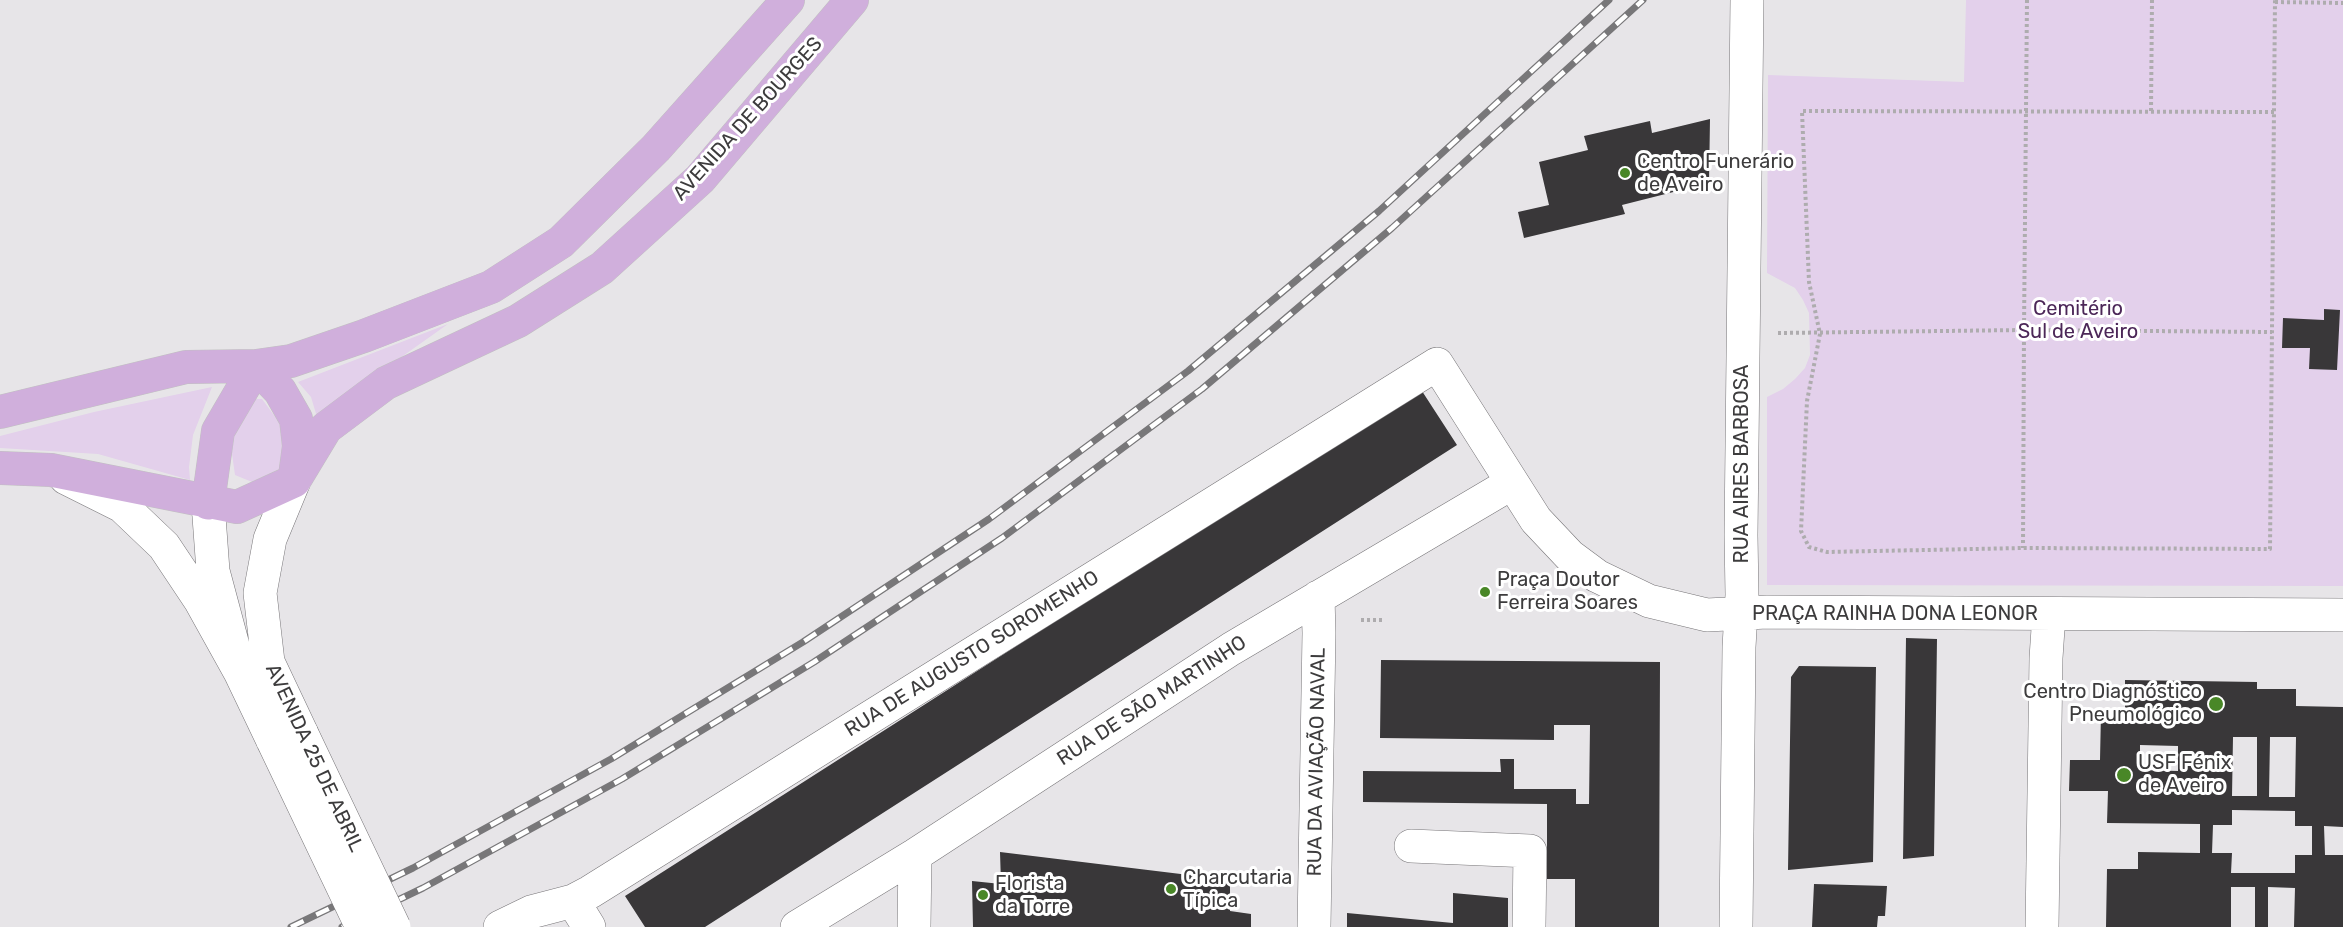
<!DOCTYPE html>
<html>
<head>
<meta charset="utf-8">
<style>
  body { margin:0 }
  canvas { display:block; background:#e7e5e8 }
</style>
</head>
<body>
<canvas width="2343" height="927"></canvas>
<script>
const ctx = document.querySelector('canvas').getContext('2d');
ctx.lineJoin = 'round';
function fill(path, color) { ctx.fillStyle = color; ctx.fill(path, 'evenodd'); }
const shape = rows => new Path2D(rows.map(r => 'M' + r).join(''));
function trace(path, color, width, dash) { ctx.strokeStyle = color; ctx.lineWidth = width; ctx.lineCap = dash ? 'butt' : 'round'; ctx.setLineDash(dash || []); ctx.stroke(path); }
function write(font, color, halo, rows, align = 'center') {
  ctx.font = font + ' Rubik,sans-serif'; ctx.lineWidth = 6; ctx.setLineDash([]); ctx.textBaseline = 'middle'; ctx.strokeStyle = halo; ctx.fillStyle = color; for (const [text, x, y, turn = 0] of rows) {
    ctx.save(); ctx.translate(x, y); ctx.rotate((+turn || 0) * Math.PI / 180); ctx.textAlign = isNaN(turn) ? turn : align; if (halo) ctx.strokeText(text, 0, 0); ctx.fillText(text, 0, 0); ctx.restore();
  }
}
const green = shape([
  [1966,0,2343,0,2343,586,1767,585,1767,397,1783,389,1795,379,1805,368,1810,355,1809,313,1803,300,1795,288,1767,273,1768,75,1964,82],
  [448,324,317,417,311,397,298,382],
  [212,387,193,435,189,467,190,480,98,454,0,448,0,436,94,412],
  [251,399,262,399,282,426,284,455,277,475,257,484,235,475,230,440]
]);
const building = shape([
  [1710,119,1709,183,1622,205,1625,214,1524,238,1518,212,1549,205,1539,162,1588,150,1584,136,1650,121,1652,133],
  [2324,309,2340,310,2337,370,2309,369,2310,348,2282,348,2283,318,2324,320],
  [1420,388,1457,445,705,927,645,927,625,896],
  [1906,638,1937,639,1934,856,1903,859],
  [1381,660,1660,662,1659,927,1575,927,1575,879,1547,879,1547,804,1363,802,1363,771,1501,772,1500,759,1514,759,1514,789,1576,789,1576,804,1589,804,1590,725,1554,725,1554,740,1380,738],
  [1799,666,1876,667,1873,862,1788,870,1791,677],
  [2125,680,2257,682,2257,689,2296,689,2296,706,2343,707,2343,827,2324,826,2325,855,2343,855,2343,927,2294,927,2295,888,2268,887,2268,927,2255,927,2255,887,2231,887,2231,927,2106,927,2107,869,2138,869,2138,852,2200,853,2200,824,2107,823,2108,791,2069,791,2070,760,2100,760,2101,712,2125,713],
  [2233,737,2257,737,2257,796,2232,796],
  [2270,737,2296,737,2295,797,2269,797],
  [2140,745,2178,746,2178,771,2140,770],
  [2232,810,2295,811,2295,826,2312,826,2312,855,2295,855,2295,873,2231,873,2232,853,2212,853,2213,825,2232,825],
  [1000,852,1230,880,1230,911,1251,914,1251,927,973,927,972,881,1001,884],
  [1814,884,1887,886,1885,916,1878,916,1877,927,1812,927],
  [1453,893,1508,898,1508,927,1347,927,1347,913,1453,923]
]);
const path = shape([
  [2027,0,2024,330,2272,332],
  [2275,2,2343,3],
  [2151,111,2152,0],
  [2274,112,1802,111,1809,282,1820,334,1807,401,1801,531,1809,547,1827,552,2023,548,2270,549,2275,0],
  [1778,333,2024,330,2023,548],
  [1361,620,1382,620]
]);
const minor = shape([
  [66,478,122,506,164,546,200,600,240,672],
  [294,481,270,539,260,593,268,662,302,734],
  [208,503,213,571,240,672,273,741],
  [1411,846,1530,851,1529,927],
  [573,901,589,927],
  [500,927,531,912,573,901,590,892,1437,364,1536,520,1570,556,1597,576,1649,601,1707,615,1767,612,2343,615],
  [797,927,915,855,1231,649,1512,483],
  [914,927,915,855],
  [1314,927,1319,633,1318,597],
  [1736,927,1739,647,1742,595,1741,535,1747,0],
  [2042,927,2046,658,2049,614]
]);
const major = shape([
  [256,366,280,391,296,419,299,446,295,476],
  [0,412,186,367,256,366,291,361,364,336,491,287,561,242,656,148,788,0],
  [0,468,51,470,237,507,294,481],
  [294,481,326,428,386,383,518,321,602,268,700,179,852,0],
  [208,503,218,431,256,366]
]);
const rail = shape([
  [291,927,413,868,611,759,803,642,989,519,1188,371,1379,211,1609,0],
  [342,927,423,888,622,779,814,662,1002,538,1202,389,1392,228,1643,0]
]);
const minorBridge = shape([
  [302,734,394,927],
  [273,741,362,927]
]);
const markers = [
  [1625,173,6,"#498727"],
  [1485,592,6,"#498727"],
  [2216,704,8,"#498727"],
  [2124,775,8,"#498727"],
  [1171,889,6,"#498727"],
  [983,895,6,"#498727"]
];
const streetNames = [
  ["AVENIDA DE BOURGES",748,119,-48],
  ["RUA AIRES BARBOSA",1742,464,-90],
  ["PRAÇA RAINHA DONA LEONOR",1895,614],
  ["RUA DE AUGUSTO SOROMENHO",972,654,-32],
  ["RUA DE SÃO MARTINHO",1152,701,-33],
  ["AVENIDA 25 DE ABRIL",314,758,65],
  ["RUA DA AVIAÇÃO NAVAL",1317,762,-89]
];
const poiNames = [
  ["Centro Funerário",1637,162],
  ["de Aveiro",1637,185],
  ["Praça Doutor",1497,580],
  ["Ferreira Soares",1497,603],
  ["Centro Diagnóstico",2202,692,"right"],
  ["Pneumológico",2202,715,"right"],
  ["USF Fénix",2138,763],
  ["de Aveiro",2138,786],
  ["Charcutaria",1183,878],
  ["Típica",1183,901],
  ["Florista",995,884],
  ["da Torre",995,907]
];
const parkNames = [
  ["Cemitério",2078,309],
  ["Sul de Aveiro",2078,332]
];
fill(green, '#e3d0eb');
fill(building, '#393739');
trace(minor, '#777578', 34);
trace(major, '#c1c1c1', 34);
trace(path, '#aeacae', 4, [3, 3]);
trace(minor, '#fff', 33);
trace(major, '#d0afdc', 33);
trace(rail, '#787779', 7);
trace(rail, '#fff', 4.5, [14]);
trace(minorBridge, '#777578', 34, []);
trace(minorBridge, '#fff', 33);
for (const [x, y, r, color] of markers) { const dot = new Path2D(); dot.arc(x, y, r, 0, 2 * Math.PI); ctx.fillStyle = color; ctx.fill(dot); trace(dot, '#fff', 2); }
write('20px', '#3d3c3d', '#fff', streetNames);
write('20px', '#3d3c3d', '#fff', poiNames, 'left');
write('20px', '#4c2758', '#fff', parkNames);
</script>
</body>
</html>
